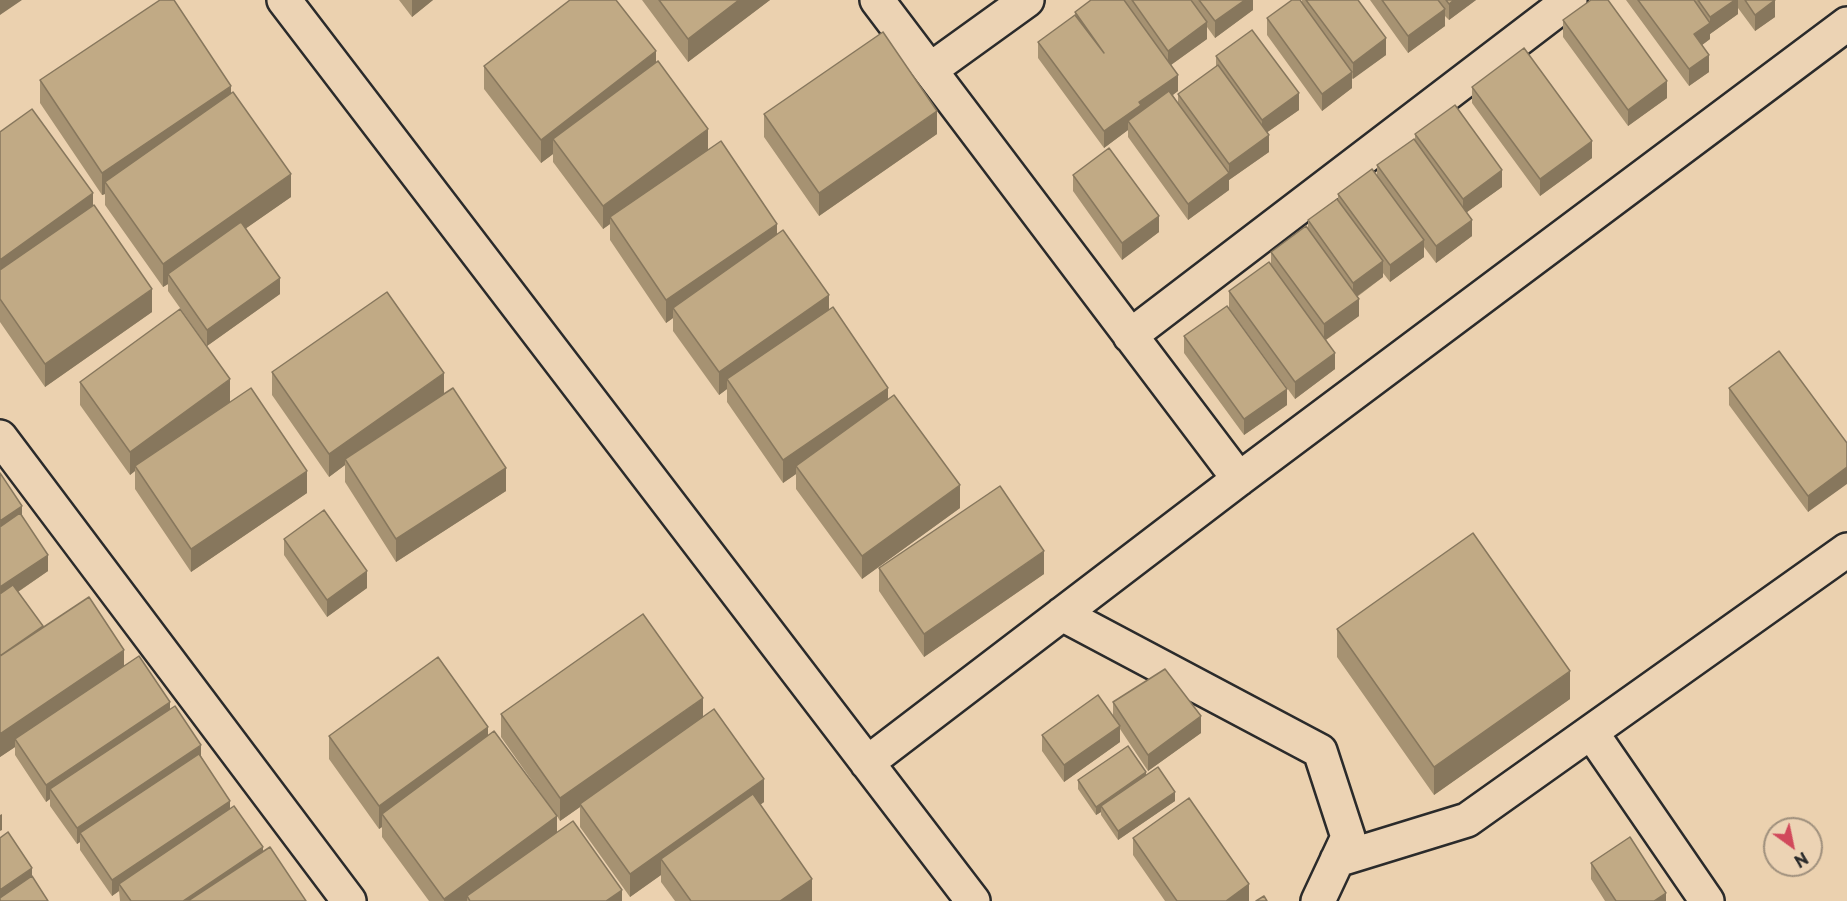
<!DOCTYPE html>
<html>
<head>
<meta charset="utf-8">
<style>
  body { margin:0 }
  #map { position:relative; width:1847px; height:901px; overflow:hidden; background:#ebd1af; font-family:"Playpen Sans",sans-serif }
  canvas { display:block }
  .north { position:absolute; left:1763px; top:817px; width:60px; height:60px; box-sizing:border-box; background:#ecd3b4; border:2px solid #9f907d; border-radius:50%; rotate:147deg; font-size:16px; font-weight:700; line-height:24px; text-align:center; color:#2b2b2b }
  .north::after { content:''; display:block; margin:auto; width:21px; height:27px; background:#d1495b; clip-path:polygon(50% 0,100% 100%,50% 72%,0 100%) }
</style>
</head>
<body>
<div id="map">
<canvas width="1847" height="901"></canvas>
<div class="north">N</div>
</div>
<script>
const ctx = document.querySelector('canvas').getContext('2d');
ctx.lineJoin = 'round';
const shape = rows => new Path2D(rows.map(r => 'M' + r).join(''));
function trace(path, color, width, dash) { ctx.strokeStyle = color; ctx.lineWidth = width; ctx.lineCap = dash ? 'butt' : 'round'; ctx.setLineDash(dash || []); ctx.stroke(path); }
function fill(path, color) { ctx.fillStyle = color; ctx.fill(path, 'evenodd'); }
const minor = shape([
  [284,0,973,901],
  [877,0,1239,479],
  [930,70,1027,0],
  [1130,336,1570,0],
  [0,437,349,901],
  [1062,614,1320,751,1348,837,1318,901],
  [1591,732,1707,901],
  [867,763,1239,479,1847,24],
  [1337,860,1467,820,1847,550]
]);
const wall = shape([
  [399,0,433,0,412,17],
  [642,0,770,0,688,62],
  [1091,0,1253,0,1253,10,1215,38,1207,27,1207,39,1171,65,1178,91,1173,95,1178,103,1178,94,1216,67,1216,56,1299,110,1267,132,1269,152,1229,180,1229,190,1188,220,1128,137,1128,130,1104,148,1038,58,1038,42,1075,15,1075,12],
  [1302,0,1358,0,1386,55,1352,79,1352,88,1322,111,1267,35,1267,18,1302,3],
  [1370,0,1476,0,1449,20,1445,16,1445,26,1408,53],
  [1626,0,1775,0,1775,17,1755,31,1738,8,1738,14,1710,34,1710,39,1702,45,1709,72,1689,86],
  [1563,20,1667,98,1628,126,1563,37],
  [656,63,708,151,777,234,888,399,960,508,862,579,796,489,796,474,783,483,727,402,727,389,719,395,673,331,673,318,666,323,610,240,610,224,603,229,553,162,553,154,541,163,484,89,484,66],
  [40,80,231,93,291,197,246,228,280,294,207,346,168,291,168,284,163,287,105,205,105,194,102,195,40,103],
  [1472,87,1592,158,1540,196,1472,103],
  [764,114,937,134,819,216,764,137],
  [0,132,93,205,152,312,45,387,0,322],
  [1415,134,1502,187,1467,212,1472,236,1436,263,1424,247,1424,257,1390,282,1383,273,1383,277,1357,297,1359,316,1326,340,1335,369,1295,399,1229,308,1229,291,1271,265,1271,252,1308,230,1308,220,1338,200,1338,194,1377,176,1377,165,1415,141],
  [1073,175,1159,232,1122,260,1073,191],
  [1184,336,1287,405,1244,435,1184,353],
  [272,372,444,394,506,491,396,562,345,482,345,465,329,477,272,395],
  [80,382,230,402,307,493,191,572,135,489,135,471,130,475,80,405],
  [1729,388,1847,443,1808,512,1729,405],
  [0,473,22,515,48,571,18,592,43,628,124,665,170,709,201,756,230,809,263,852,306,901,120,901,119,891,112,896,80,850,80,842,77,844,50,806,50,799,46,802,15,755,15,747,0,757],
  [284,539,367,588,327,617,284,555],
  [879,568,1044,574,924,657,879,591],
  [1337,629,1570,699,1434,795,1337,657],
  [1113,702,1201,733,1148,771,1120,729,1120,742,1064,782,1042,751,1042,735,1113,717],
  [501,714,703,717,764,802,760,805,812,901,675,901,661,882,661,875,630,897,580,827,580,807,560,821,557,816,557,833,622,901,429,901,382,837,382,827,379,829,329,759,329,736,488,735,549,805,501,737],
  [1146,775,1175,801,1118,840,1101,815,1101,812,1096,815,1078,789,1078,780],
  [1133,838,1249,901,1165,901,1133,855],
  [1591,863,1666,901,1605,901,1591,879]
]);
const shadedWall = shape([
  [0,0,22,0,0,15],
  [412,0,433,0,412,17],
  [739,0,770,0,688,62,688,39],
  [1245,0,1253,0,1253,10,1215,38,1215,21],
  [1454,0,1476,0,1449,20,1449,4],
  [1735,0,1738,0,1738,14,1710,34,1710,39,1694,51,1694,34,1710,23,1710,17],
  [1775,0,1775,17,1755,31,1755,15],
  [1445,9,1445,26,1408,53,1408,36],
  [1207,22,1207,39,1168,67,1168,51],
  [1386,38,1386,55,1353,79,1353,63],
  [656,51,656,74,553,139,553,154,541,163,541,140],
  [1709,55,1709,72,1689,86,1689,69],
  [1352,72,1352,88,1322,111,1322,94],
  [1178,75,1178,91,1141,118,1128,121,1128,130,1104,148,1104,131,1139,102],
  [1667,81,1667,98,1628,126,1628,110],
  [231,86,231,109,105,182,105,194,102,195,102,173],
  [1299,93,1299,110,1262,136,1262,120],
  [937,111,937,134,819,216,819,193],
  [708,129,708,152,610,217,610,224,603,229,603,206],
  [1269,135,1269,152,1229,180,1229,190,1188,220,1188,204,1229,173,1229,164],
  [1592,141,1592,158,1540,196,1540,179],
  [1502,170,1502,187,1463,215,1463,199],
  [291,174,291,197,172,280,168,274,168,284,163,287,163,264],
  [93,193,93,216,0,283,0,260],
  [1159,216,1159,232,1122,260,1122,243],
  [1472,220,1472,236,1436,263,1436,246],
  [777,224,777,247,673,308,673,318,666,323,666,300],
  [1424,240,1424,257,1390,282,1390,265],
  [1383,261,1383,277,1353,299,1353,283],
  [280,278,280,294,207,346,207,330],
  [152,289,152,312,45,387,45,364],
  [829,295,829,318,727,379,727,389,719,395,719,372],
  [1359,299,1359,316,1324,341,1324,324],
  [1335,353,1335,369,1295,399,1295,382],
  [444,373,444,396,345,459,345,465,329,477,329,454],
  [230,379,230,402,135,466,135,471,130,475,130,452],
  [888,388,888,411,796,466,796,474,783,483,783,460],
  [1287,389,1287,405,1244,435,1244,419],
  [1847,467,1847,484,1808,512,1808,496],
  [506,468,506,491,396,562,396,539],
  [307,471,307,493,191,572,191,549],
  [960,485,960,508,862,579,862,556],
  [22,506,22,522,0,537,0,521],
  [1044,551,1044,574,924,657,924,634],
  [48,555,48,571,0,604,0,587],
  [367,571,367,588,327,617,327,600],
  [124,650,124,673,15,739,15,747,0,757,0,734],
  [1570,671,1570,699,1434,795,1434,767],
  [703,698,703,721,580,804,580,807,560,821,560,798],
  [170,702,170,718,50,789,50,799,46,802,46,785],
  [1201,716,1201,733,1148,771,1148,755],
  [1120,726,1120,742,1064,782,1064,765],
  [488,727,488,750,382,814,382,827,379,829,379,806],
  [201,745,201,761,80,833,80,842,77,844,77,828],
  [1146,772,1146,781,1101,806,1101,812,1096,815,1096,807],
  [764,779,764,802,669,870,661,859,661,875,630,897,630,874],
  [1175,792,1175,801,1118,840,1118,831],
  [230,801,230,817,119,884,119,891,112,896,112,880],
  [2,814,2,830,0,831,0,815],
  [557,816,557,839,467,896,467,901,444,901,444,899],
  [263,847,263,864,207,901,183,901],
  [32,868,32,884,0,901,0,890],
  [812,879,812,901,780,901],
  [1249,884,1249,901,1226,901],
  [622,890,622,901,606,901],
  [1666,893,1666,901,1654,901]
]);
const building = shape([
  [160,0,174,0,231,86,102,173,40,80,160,0],
  [570,0,616,0,656,51,541,140,484,66,570,0],
  [659,0,739,0,688,39,659,0],
  [1091,0,1124,0,1178,75,1139,102,1141,105,1104,131,1038,42,1075,15,1104,53,1075,12,1091,0],
  [1132,0,1191,0,1207,22,1168,51,1132,0],
  [1199,0,1245,0,1215,21,1199,0],
  [1292,0,1300,0,1352,72,1322,94,1267,18,1292,0],
  [1306,0,1358,0,1386,38,1353,63,1306,0],
  [1382,0,1438,0,1445,9,1408,36,1382,0],
  [1446,0,1454,0,1449,4,1446,0],
  [1591,0,1608,0,1667,81,1628,110,1563,20,1591,0],
  [1638,0,1694,0,1710,23,1694,34,1709,55,1689,69,1638,0],
  [1698,0,1735,0,1710,17,1698,0],
  [1745,0,1775,0,1755,15,1745,0],
  [1252,30,1299,93,1262,120,1216,56,1252,30],
  [883,32,937,111,819,193,764,114,883,32],
  [1524,48,1592,141,1540,179,1472,87,1524,48],
  [658,61,708,129,603,206,553,139,658,61],
  [1218,65,1269,135,1229,164,1178,94,1218,65],
  [1169,91,1229,173,1188,204,1128,121,1169,91],
  [233,92,291,174,163,264,105,182,233,92],
  [1455,105,1502,170,1463,199,1415,134,1455,105],
  [32,109,93,193,0,260,0,132,32,109],
  [1414,139,1472,220,1436,246,1377,165,1414,139],
  [721,141,777,224,666,300,610,217,721,141],
  [1109,148,1159,216,1122,243,1073,175,1109,148],
  [1372,169,1424,240,1390,265,1338,194,1372,169],
  [1337,199,1383,261,1353,283,1308,220,1337,199],
  [94,205,152,289,45,364,0,299,0,270,94,205],
  [241,222,280,278,207,330,168,274,241,222],
  [1306,226,1359,299,1324,324,1271,252,1306,226],
  [783,230,829,295,719,372,673,308,783,230],
  [1269,262,1335,353,1295,382,1229,291,1269,262],
  [387,292,444,373,329,454,272,372,387,292],
  [1227,306,1287,389,1244,419,1184,336,1227,306],
  [833,307,888,388,783,460,727,379,833,307],
  [180,309,230,379,130,452,80,382,180,309],
  [1779,351,1847,443,1847,467,1808,496,1729,388,1779,351],
  [251,388,307,471,191,549,135,466,251,388],
  [453,388,506,468,396,539,345,459,453,388],
  [894,395,960,485,862,556,796,466,894,395],
  [0,473,22,506,0,521,0,473],
  [1000,486,1044,551,924,634,879,568,1000,486],
  [324,510,367,571,327,600,284,539,324,510],
  [20,513,48,555,0,587,0,527,20,513],
  [1473,533,1570,671,1434,767,1337,629,1473,533],
  [13,585,43,626,0,656,0,594,13,585],
  [89,597,124,650,0,734,0,656,89,597],
  [643,614,703,698,560,798,501,714,643,614],
  [139,656,170,702,46,785,15,739,139,656],
  [438,657,488,727,379,806,329,736,438,657],
  [1165,669,1201,716,1148,755,1113,702,1165,669],
  [1098,695,1120,726,1064,765,1042,735,1098,695],
  [175,706,201,745,77,828,50,789,175,706],
  [714,709,764,779,630,874,580,804,714,709],
  [494,731,557,816,444,899,382,814,494,731],
  [1128,746,1146,772,1096,807,1078,780,1128,746],
  [199,754,230,801,112,880,80,833,199,754],
  [1158,767,1175,792,1118,831,1101,806,1158,767],
  [753,794,812,879,780,901,691,901,661,859,753,794],
  [1189,798,1249,884,1226,901,1177,901,1133,838,1189,798],
  [234,806,263,847,183,901,131,901,119,884,234,806],
  [573,821,622,890,606,901,470,901,467,896,573,821],
  [8,832,32,868,0,890,0,838,8,832],
  [1630,837,1666,893,1654,901,1616,901,1591,863,1630,837],
  [270,847,306,901,188,901,270,847],
  [32,876,48,901,0,901,0,898,32,876],
  [1264,896,1267,901,1256,901,1264,896]
]);
trace(minor, '#2b2b2b', 38);
trace(minor, '#ecd3b4', 33);
fill(wall, '#a69272');
fill(shadedWall, '#87775d');
fill(building, '#c1aa85');
trace(building, '#87775d', 1.5);
</script>
</body>
</html>
